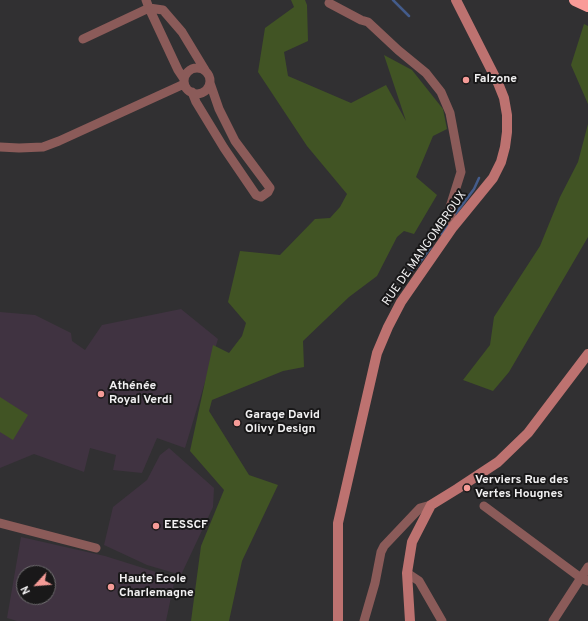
<!DOCTYPE html>
<html>
<head>
<meta charset="utf-8">
<style>
  body { margin:0 }
  #map { position:relative; width:588px; height:621px; overflow:hidden; background:#313032; font-family:Overpass,sans-serif }
  canvas { display:block }
  .north { position:absolute; left:16px; top:565px; width:40px; height:40px; box-sizing:border-box; background:#191819; border:1px solid #6f6e6f; border-radius:50%; rotate:244deg; font-size:11px; font-weight:700; line-height:16px; text-align:center; color:#f1f0f1 }
  .north::after { content:''; display:block; margin:auto; width:14px; height:18px; background:#f59b97; clip-path:polygon(50% 0,100% 100%,50% 72%,0 100%) }
</style>
</head>
<body>
<div id="map">
<canvas width="588" height="621"></canvas>
<div class="north">N</div>
</div>
<script>
const ctx = document.querySelector('canvas').getContext('2d');
ctx.lineJoin = 'round';
function fill(path, color) { ctx.fillStyle = color; ctx.fill(path, 'evenodd'); }
const shape = rows => new Path2D(rows.map(r => 'M' + r).join(''));
function trace(path, color, width, dash) { ctx.strokeStyle = color; ctx.lineWidth = width; ctx.lineCap = dash ? 'butt' : 'round'; ctx.setLineDash(dash || []); ctx.stroke(path); }
function write(font, color, halo, rows, align = 'center') {
  ctx.font = font + ' Overpass,sans-serif'; ctx.lineWidth = 4; ctx.setLineDash([]); ctx.textBaseline = 'middle'; ctx.strokeStyle = halo; ctx.fillStyle = color; for (const [text, x, y, turn = 0] of rows) {
    ctx.save(); ctx.translate(x, y); ctx.rotate((+turn || 0) * Math.PI / 180); ctx.textAlign = isNaN(turn) ? turn : align; if (halo) ctx.strokeText(text, 0, 0); ctx.fillText(text, 0, 0); ctx.restore();
  }
}
const education = shape([
  [181,309,218,339,185,448,157,438,142,473,113,470,116,455,90,448,84,472,34,454,0,468,0,312,35,315,71,333,72,341,85,350,102,325],
  [169,448,214,488,213,507,181,575,147,565,104,545,113,507,147,480,160,455],
  [21,537,105,556,175,578,166,621,17,621,7,618],
  [24,573,48,573,48,597,24,597]
]);
const green = shape([
  [291,0,305,0,307,5,308,41,284,52,288,76,351,103,386,85,406,121,384,55,412,70,443,109,447,129,433,136,416,177,437,195,414,234,404,231,397,237,377,276,349,297,303,341,304,367,283,371,212,400,209,411,249,475,278,485,242,561,229,621,191,621,201,546,224,490,190,451,213,345,229,353,242,336,246,323,228,302,240,251,280,255,315,219,330,218,340,207,347,194,307,146,258,72,265,28,294,7],
  [584,24,588,26,588,104,571,65],
  [588,124,588,237,509,372,493,391,463,380,490,345,494,317,540,246,560,197,578,162],
  [0,397,28,415,13,440,0,432]
]);
const stream = shape([
  [393,0,409,16],
  [454,216,474,189,479,178],
  [441,234,447,226],
  [410,272,417,266,431,247]
]);
const street = shape([
  [329,3,361,20,368,22,398,50,426,73,441,92,450,113,461,172,450,207,453,227],
  [83,39,149,8,146,0],
  '184 81a13 13 0 1 1 26 0a13 13 0 1 1-26 0Z',
  [184,79,178,70,149,8,163,10,182,32,205,70],
  [192,92,196,102,224,148,256,195,261,197,268,192,270,188,235,141,219,109,210,83],
  [0,147,19,148,43,147,59,141,184,84],
  [484,506,581,578,588,581],
  [0,523,96,548],
  [407,573,419,581,442,621],
  [364,621,375,583,381,552,384,546,420,508,431,505],
  [553,621,588,567]
]);
const secondary = shape([
  [338,621,338,523,377,353,388,327,401,302,453,227,493,178,501,162,505,147,507,132,507,115,504,98,498,83,456,0],
  [410,621,407,573,412,542,431,505,457,489,498,462,528,433,588,354]
]);
const highway = shape([
  [575,0,588,6]
]);
const markers = [
  [466,80,4,"#f59b97"],
  [101,394,4,"#f59b97"],
  [237,423,4,"#f59b97"],
  [467,488,4,"#f59b97"],
  [156,526,4,"#f59b97"],
  [111,587,4,"#f59b97"]
];
const poiNames = [
  ["Falzone",474,80],
  ["Athénée",109,387],
  ["Royal Verdi",109,401],
  ["Garage David",245,416],
  ["Olivy Design",245,430],
  ["Verviers Rue des",475,481],
  ["Vertes Hougnes",475,495],
  ["EESSCF",164,526],
  ["Haute Ecole",119,580],
  ["Charlemagne",119,594]
];
const streetNames = [
  ["RUE DE MANGOMBROUX",425,249,-55]
];
fill(education, '#403341');
fill(green, '#415424');
trace(stream, '#445c8b', 2.5);
trace(street, '#8b5b59', 9);
trace(secondary, '#bd7270', 10);
trace(highway, '#f99b98', 12);
for (const [x, y, r, color] of markers) { const dot = new Path2D(); dot.arc(x, y, r, 0, 2 * Math.PI); ctx.fillStyle = color; ctx.fill(dot); trace(dot, '#191819', 1.5); }
write('bold 12px', '#f1f0f1', '#191819', poiNames, 'left');
write('12px', '#f1f0f1', '#191819', streetNames);
</script>
</body>
</html>
